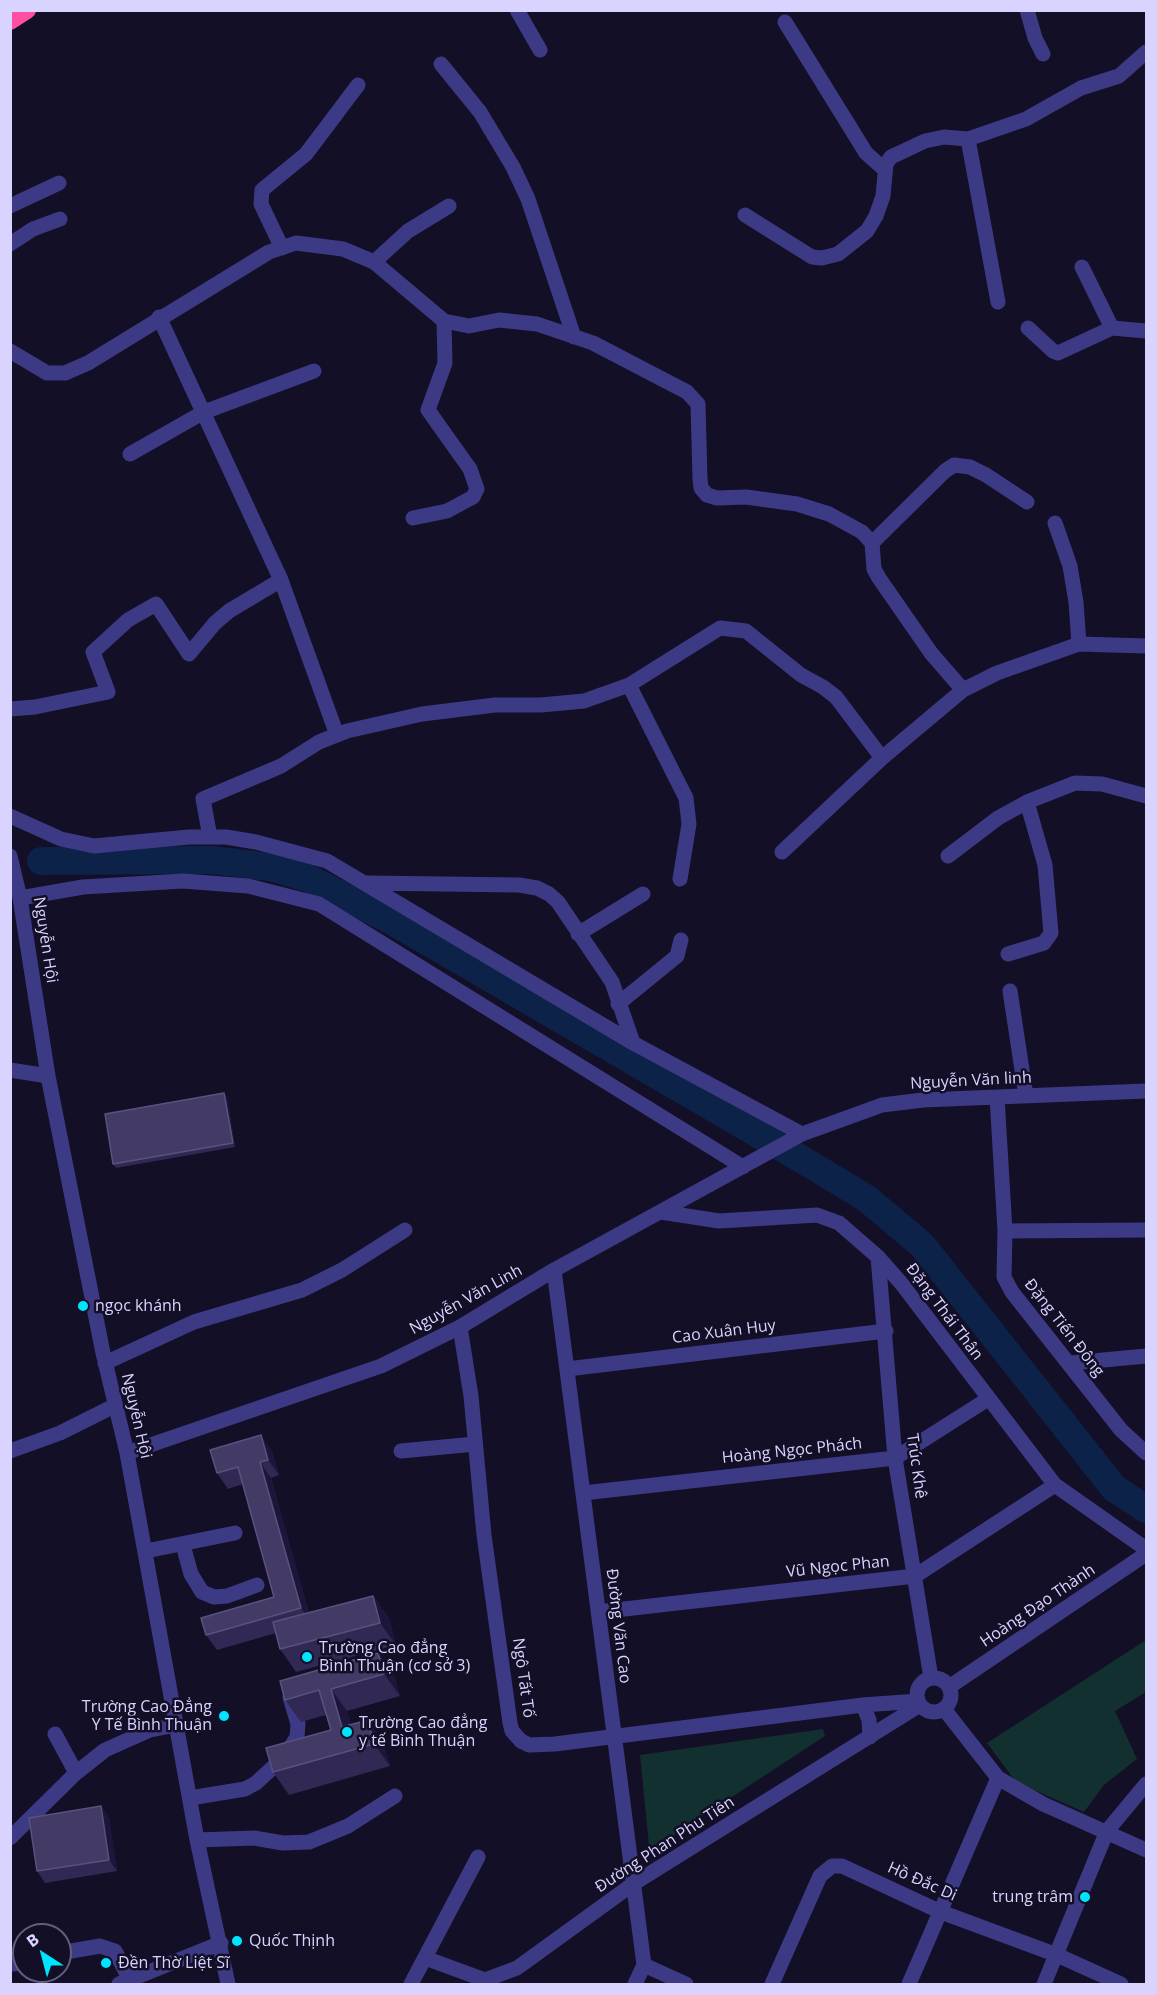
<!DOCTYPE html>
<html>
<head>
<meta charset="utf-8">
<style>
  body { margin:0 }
  #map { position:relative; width:1157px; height:1995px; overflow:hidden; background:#130f26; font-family:"Open Sans",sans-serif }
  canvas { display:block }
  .frame { position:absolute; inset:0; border:12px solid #d9d4ff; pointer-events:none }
  .north { position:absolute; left:12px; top:1923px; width:60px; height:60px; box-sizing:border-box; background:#130f26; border:2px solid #625e7d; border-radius:50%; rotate:324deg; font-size:16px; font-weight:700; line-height:24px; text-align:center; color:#d9d4ff }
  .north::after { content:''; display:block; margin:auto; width:21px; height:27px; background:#00e5ff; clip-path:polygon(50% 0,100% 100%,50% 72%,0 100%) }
</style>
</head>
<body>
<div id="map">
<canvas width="1157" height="1995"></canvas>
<div class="frame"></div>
<div class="north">B</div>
</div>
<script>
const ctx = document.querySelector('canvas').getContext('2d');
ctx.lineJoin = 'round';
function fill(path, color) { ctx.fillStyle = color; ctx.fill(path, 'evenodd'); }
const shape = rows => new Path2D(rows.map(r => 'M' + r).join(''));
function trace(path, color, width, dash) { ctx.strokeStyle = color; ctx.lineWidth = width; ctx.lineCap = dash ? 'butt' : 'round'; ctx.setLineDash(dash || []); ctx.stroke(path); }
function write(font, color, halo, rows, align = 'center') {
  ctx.font = font + ' "Open Sans",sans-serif'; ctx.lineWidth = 5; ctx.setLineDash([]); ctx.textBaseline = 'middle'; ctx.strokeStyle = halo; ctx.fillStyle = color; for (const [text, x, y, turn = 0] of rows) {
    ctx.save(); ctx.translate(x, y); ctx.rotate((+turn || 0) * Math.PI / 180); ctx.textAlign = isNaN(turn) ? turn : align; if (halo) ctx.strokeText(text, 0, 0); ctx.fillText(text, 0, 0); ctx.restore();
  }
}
const green = shape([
  [1146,1640,1146,1692,1115,1711,1137,1759,1104,1785,1084,1812,1016,1782,987,1743],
  [823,1729,825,1736,654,1848,649,1846,640,1755]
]);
const river = shape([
  [41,861,212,860,270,867,308,878,392,921,813,1166,866,1198,922,1245,1114,1488,1146,1509]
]);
const minor = shape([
  [517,10,540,50],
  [1027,10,1035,38,1043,54],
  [785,22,866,153,885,170],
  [441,64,480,112,513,167,528,199,574,337],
  [968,139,998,302],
  [10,206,59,183],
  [745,215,812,257,822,258,838,254,867,231,876,216,883,196,886,164,891,157,925,141,944,137,968,139,1026,119,1081,88,1119,76,1146,52],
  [10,244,33,229,60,219],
  [282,248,261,204,262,190,306,154,358,85],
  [374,262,408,231,449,206],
  [1082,267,1112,328,1146,331],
  [159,317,281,580,337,735],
  [1028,328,1053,351,1058,353,1112,328],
  [10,351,47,373,65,373,88,363,269,252,296,243,343,249,374,262,444,321,469,326,499,320,537,324,593,343,687,392,698,404,700,479,701,488,707,495,717,498,746,497,797,504,829,514,862,532,872,543,874,569,879,578,931,653,963,690],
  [130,454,204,412,314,371],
  [413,518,447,511,473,497,477,489,470,469,428,410,445,363,444,321],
  [1055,523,1070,566,1076,602,1079,644],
  [872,543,945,471,954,465,970,467,986,475,1027,502],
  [629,685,686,798,689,824,680,879],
  [10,709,35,707,108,692,93,652,128,620,156,604,189,654,215,623,229,611,281,580],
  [10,816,61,839,94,846,189,837,226,837,256,842,327,861,633,1043,802,1134],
  [210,837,203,799,281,766,319,742,347,731,422,714,495,705,541,705,584,701,629,685,720,628,746,631,801,675,823,687,836,697,882,758],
  [782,852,882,758,963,690,997,673,1079,644,1146,646],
  [10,856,20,898,48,1076,103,1353,127,1453,197,1840,228,1984],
  [948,856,998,818,1027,802,1075,783,1102,784,1146,796],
  [367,883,519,885,537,888,549,894,558,902,612,982,633,1043],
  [20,898,83,887,183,881,248,886,319,904,743,1167],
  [578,934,643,894],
  [1008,954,1044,943,1051,933,1045,865,1027,802],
  [1010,991,1026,1096],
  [618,1004,677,956,681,940],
  [10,1070,48,1076],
  [997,1097,1005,1231,1004,1277,1012,1292,1121,1430,1146,1453],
  [661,1212,719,1221,817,1215,839,1223,878,1257,901,1283,1055,1485,1146,1549],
  [1005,1231,1146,1230],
  [878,1257,895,1458,931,1678],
  [554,1270,644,1965,635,1984],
  [460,1327,471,1396,484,1535,510,1723,512,1731,521,1741,529,1745,555,1744,863,1705,918,1701],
  [105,1363,194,1322,302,1290,342,1270,405,1230],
  [1071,1363,1146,1356],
  [567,1369,886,1331],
  [10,1451,60,1433,114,1406],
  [401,1451,475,1444],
  [127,1453,381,1366,460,1327,554,1270,802,1134,860,1113,882,1105,923,1100,1146,1091],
  [583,1493,895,1458,988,1399],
  [183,1545,191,1574,202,1592,214,1597,227,1596,257,1585],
  [146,1551,235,1533],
  [598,1612,915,1576,1055,1485],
  '917 1695a17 17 0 1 1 34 0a17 17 0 1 1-34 0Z',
  [949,1687,1146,1554],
  [863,1705,869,1720,870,1737],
  [944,1709,998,1778,1043,1804,1146,1850],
  [55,1734,76,1773],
  [190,1798,245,1789,256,1783,284,1757,297,1737,298,1724,290,1697],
  [10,1838,76,1773,105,1750,150,1730,177,1725],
  [197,1840,254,1838,283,1843,309,1842,348,1826,395,1796],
  [60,1953,100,1946,115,1951,130,1980],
  [425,1958,485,1980,517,1968,633,1884,920,1705],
  [14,1964,24,1962],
  [644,1965,686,1984],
  [119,1984,221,1943],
  [411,1984,478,1857],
  [772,1984,820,1876,832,1866,842,1866,941,1912,1057,1955,1121,1984],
  [909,1984,998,1778],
  [1044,1984,1107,1831,1146,1784]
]);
const highway = shape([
  [10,21,27,10]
]);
const wall = shape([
  [227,1096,235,1147,116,1168,113,1164],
  [272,1451,279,1475,271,1478,309,1613,373,1596,389,1618,396,1645,296,1672,280,1649,276,1633,217,1650,206,1635,274,1597,243,1484,228,1489,217,1473],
  [378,1653,394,1676,400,1696,347,1711,351,1725,368,1720,383,1743,390,1766,289,1795,273,1772,331,1730,326,1715,301,1722,285,1700],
  [101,1806,109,1818,117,1871,45,1883,37,1871]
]);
const shadedWall = shape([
  [224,1093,227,1096,235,1147,233,1143],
  [261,1435,272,1451,279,1475,268,1460],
  [260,1462,271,1478,312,1623,301,1608],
  [373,1596,389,1618,396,1645,380,1623],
  [378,1653,394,1676,400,1696,384,1674],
  [331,1689,347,1711,358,1750,342,1727],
  [368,1720,383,1743,390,1766,374,1744],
  [101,1806,109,1818,117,1871,109,1860]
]);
const building = shape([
  [224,1093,233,1143,113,1164,105,1114,224,1093],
  [261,1435,268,1460,260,1462,301,1608,206,1635,201,1618,274,1597,238,1467,217,1473,210,1450,261,1435],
  [373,1596,380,1623,280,1649,273,1622,373,1596],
  [378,1653,384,1674,331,1689,342,1727,368,1720,374,1744,273,1772,266,1748,331,1730,319,1690,285,1700,280,1681,378,1653],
  [101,1806,109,1860,37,1871,29,1818,101,1806]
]);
const markers = [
  [83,1306,6,"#00e5ff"],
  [307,1657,6,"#00e5ff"],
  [224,1716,6,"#00e5ff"],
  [347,1732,6,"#00e5ff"],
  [1085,1897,6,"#00e5ff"],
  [237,1941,6,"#00e5ff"],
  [106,1963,6,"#00e5ff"]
];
const streetNames = [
  ["Nguyễn Hội",45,940,81],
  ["Nguyễn Văn linh",971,1081,-3],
  ["Nguyễn Văn Linh",466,1300,-29],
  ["Đặng Thái Thân",944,1312,53],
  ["Đặng Tiến Đông",1064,1328,52],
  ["Cao Xuân Huy",724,1332,-7],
  ["Nguyễn Hội",136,1416,77],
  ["Hoàng Ngọc Phách",792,1451,-6],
  ["Trúc Khê",916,1466,82],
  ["Vũ Ngọc Phan",838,1567,-6],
  ["Hoàng Đạo Thành",1038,1606,-34],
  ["Đường Văn Cao",618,1626,83],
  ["Ngô Tất Tố",523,1678,82],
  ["Đường Phan Phu Tiên",665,1845,-33],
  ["Hồ Đắc Di",922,1882,24]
];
const poiNames = [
  ["ngọc khánh",95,1306],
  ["Trường Cao đẳng",319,1648],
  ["Bình Thuận (cơ sở 3)",319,1666],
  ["Trường Cao Đẳng",212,1707,"right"],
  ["Y Tế Bình Thuận",212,1725,"right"],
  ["Trường Cao đẳng",359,1723],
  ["y tế Bình Thuận",359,1741],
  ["trung trâm",1073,1897,"right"],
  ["Quốc Thịnh",249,1941],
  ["Đền Thờ Liệt Sĩ",118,1963]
];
fill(green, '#12302f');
trace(river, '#0c2248', 28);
trace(minor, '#3d3a85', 15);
trace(highway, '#ff4fa3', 18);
fill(wall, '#312854');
fill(shadedWall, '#1d163a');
fill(building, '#433a66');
trace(building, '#5a527e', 1.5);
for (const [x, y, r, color] of markers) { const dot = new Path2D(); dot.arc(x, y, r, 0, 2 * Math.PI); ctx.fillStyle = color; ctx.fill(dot); trace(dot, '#130f26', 2); }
write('16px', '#d9d4ff', '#130f26', streetNames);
write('16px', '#d9d4ff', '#130f26', poiNames, 'left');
</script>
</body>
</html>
